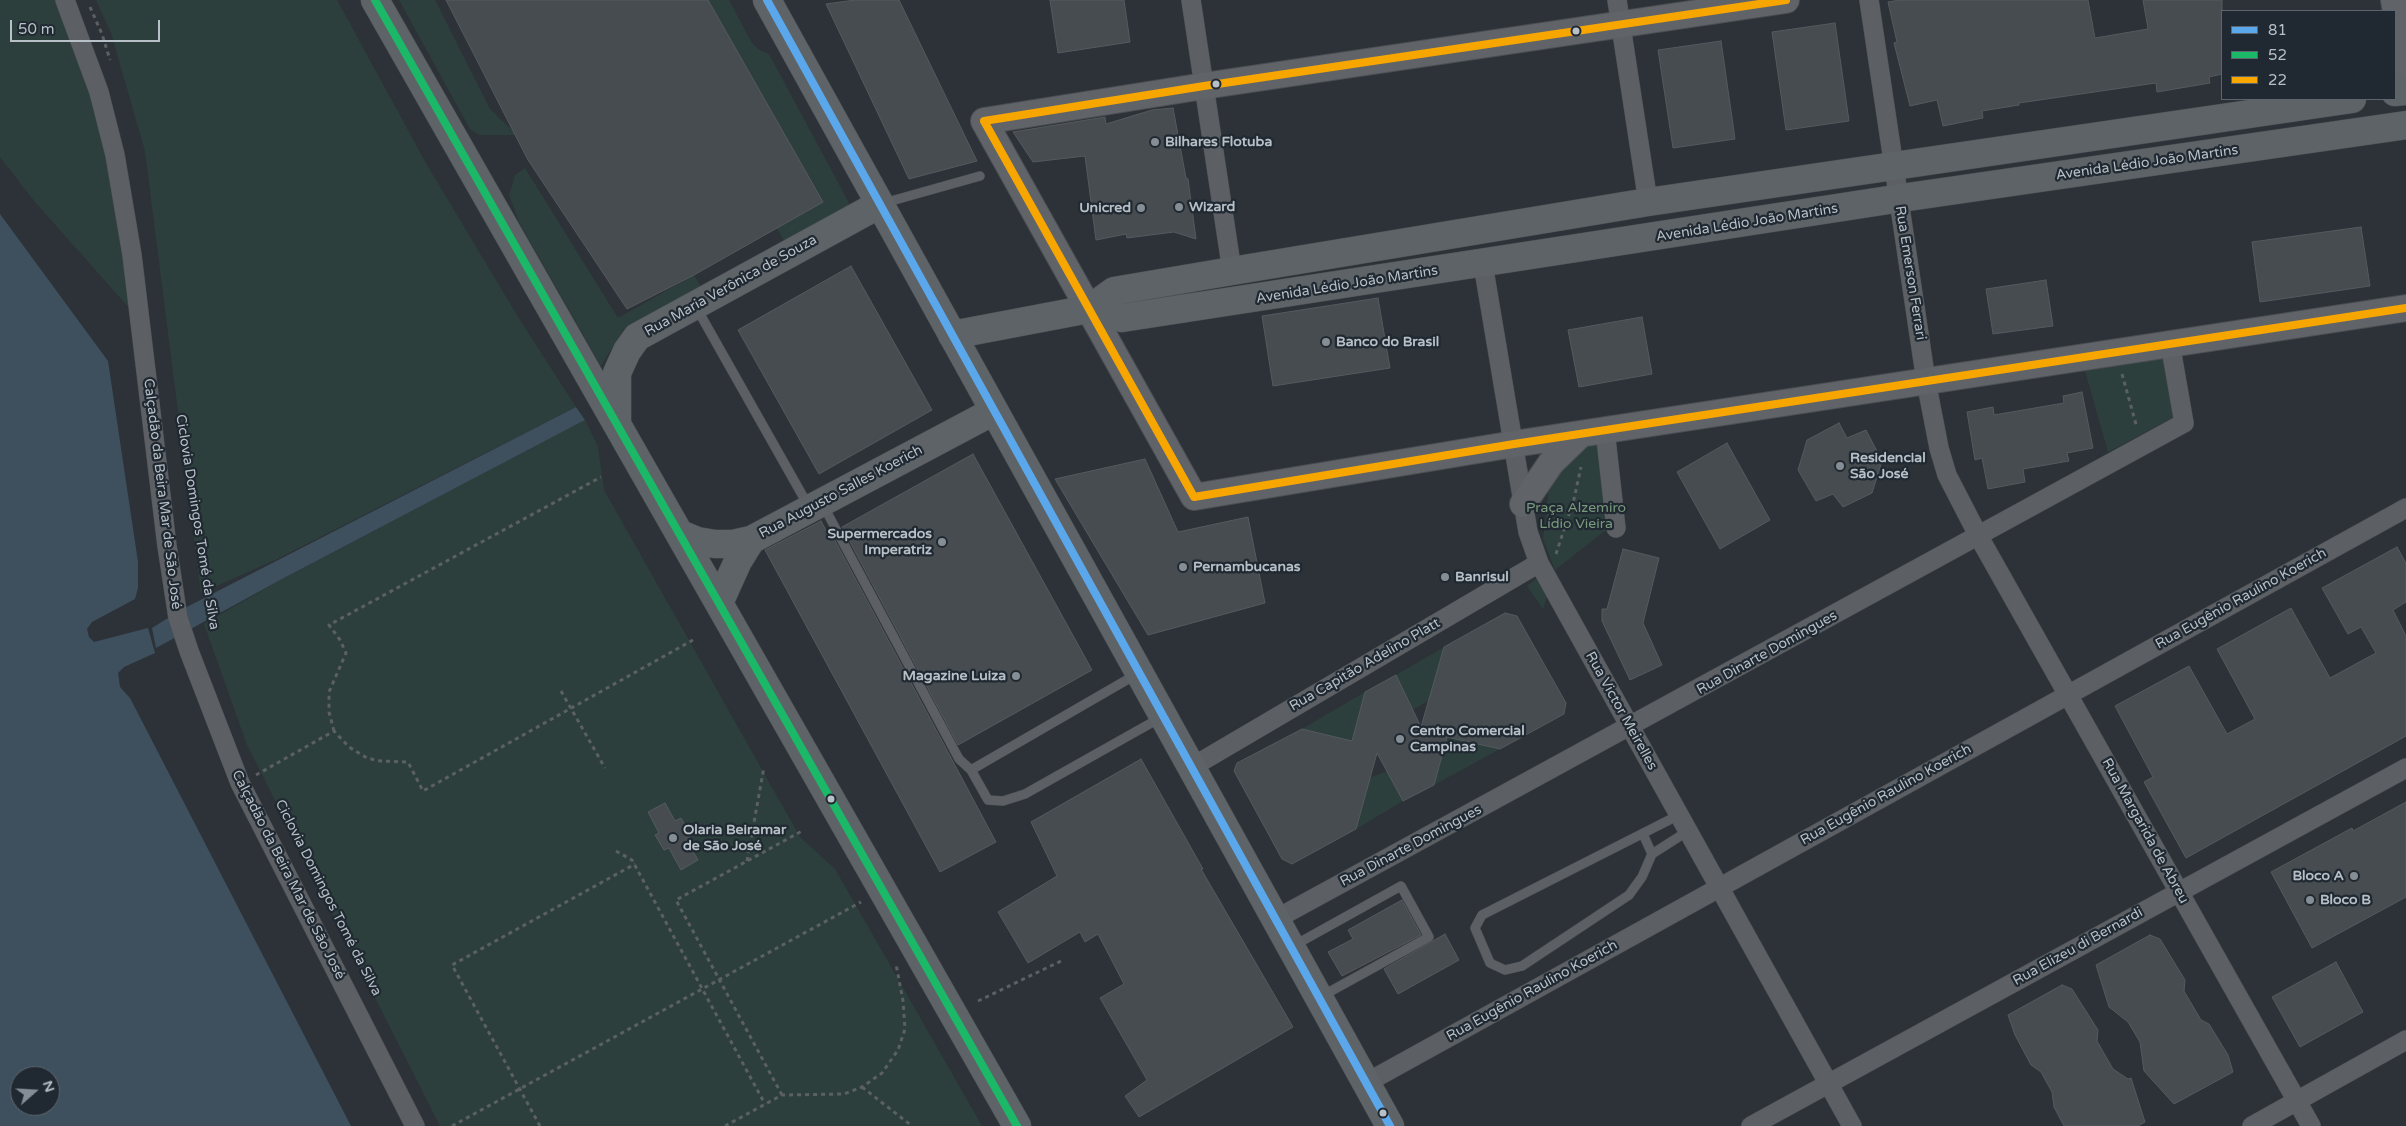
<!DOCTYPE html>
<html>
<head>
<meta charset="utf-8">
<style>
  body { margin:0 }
  #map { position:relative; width:2406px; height:1126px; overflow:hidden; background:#2c3237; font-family:"Varela Round",sans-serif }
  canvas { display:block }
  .legend { position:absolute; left:2221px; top:10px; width:175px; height:90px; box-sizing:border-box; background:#202931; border:1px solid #5c656d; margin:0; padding:6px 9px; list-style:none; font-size:15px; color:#b7bfc7 }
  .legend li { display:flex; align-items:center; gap:10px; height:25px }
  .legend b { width:25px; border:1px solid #5c656d }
  .north { position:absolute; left:10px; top:1066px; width:50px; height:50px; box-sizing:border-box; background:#202931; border:1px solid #5c656d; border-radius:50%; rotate:71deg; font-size:14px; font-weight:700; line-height:20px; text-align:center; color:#b7bfc7 }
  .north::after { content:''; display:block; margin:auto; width:18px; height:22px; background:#868e95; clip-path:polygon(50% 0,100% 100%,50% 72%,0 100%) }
  .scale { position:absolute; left:10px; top:20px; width:150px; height:22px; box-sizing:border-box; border:2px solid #b7bfc7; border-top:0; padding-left:6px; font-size:15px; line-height:18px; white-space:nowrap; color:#b7bfc7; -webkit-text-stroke:4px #202931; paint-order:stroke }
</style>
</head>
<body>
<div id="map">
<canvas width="2406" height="1126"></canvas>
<ul class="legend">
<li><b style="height:6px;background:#5aa8eb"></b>81</li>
<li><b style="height:6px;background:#1ab867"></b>52</li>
<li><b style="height:6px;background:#f7a600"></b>22</li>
</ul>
<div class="north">N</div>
<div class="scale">50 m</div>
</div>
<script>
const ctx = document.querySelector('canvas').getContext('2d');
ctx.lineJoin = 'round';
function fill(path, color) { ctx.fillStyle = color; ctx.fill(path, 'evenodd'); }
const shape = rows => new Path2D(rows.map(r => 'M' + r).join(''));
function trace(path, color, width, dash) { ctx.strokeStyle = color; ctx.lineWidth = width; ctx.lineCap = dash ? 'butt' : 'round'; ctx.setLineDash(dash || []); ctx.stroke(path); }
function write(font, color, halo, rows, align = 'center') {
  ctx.font = font + ' "Varela Round",sans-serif'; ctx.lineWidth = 4.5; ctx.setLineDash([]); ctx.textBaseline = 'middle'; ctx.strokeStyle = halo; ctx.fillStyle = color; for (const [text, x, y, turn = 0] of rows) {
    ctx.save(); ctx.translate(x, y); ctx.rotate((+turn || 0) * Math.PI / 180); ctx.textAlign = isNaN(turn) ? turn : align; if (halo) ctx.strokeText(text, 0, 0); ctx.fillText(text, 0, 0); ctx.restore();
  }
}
const green = shape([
  [0,0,58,0,69,26,109,159,130,309,35,202,0,157],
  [96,0,337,0,427,165,518,317,576,407,275,560,201,593,145,151,111,33],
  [399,0,435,0,490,109,517,135,479,135,470,129],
  [708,0,729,0,752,43,759,50,769,54,849,203,847,209,785,243,777,228,823,202],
  [525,168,618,318,694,275,701,287,624,329,601,366,519,222,509,195,515,175],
  [2163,358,2174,417,2108,452,2085,371],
  [585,420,598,447,604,490,800,837,835,869,982,1126,440,1126,247,745,204,624,282,579],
  [1598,443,1607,529,1555,570,1543,539,1549,487,1565,461,1580,447],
  [1536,579,1547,597,1543,609,1527,586],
  [1444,647,1429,700,1413,710,1396,675],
  [1365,692,1352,741,1302,729],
  [1447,737,1500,749,1434,785],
  [1387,771,1403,801,1356,829,1370,778]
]);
const water = shape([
  [0,214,108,361,138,562,138,588,135,599,92,622,87,629,89,637,94,642,148,628,155,653,124,667,118,673,120,687,130,698,351,1126,0,1126],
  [20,1076,50,1076,50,1106,20,1106],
  [576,407,585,420,282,579,156,648,152,628,179,611]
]);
const building = shape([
  [446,0,708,0,823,202,694,275,627,309,528,160,446,0],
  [855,0,899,0,977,161,909,179,826,4,855,0],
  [1050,0,1124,0,1130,42,1058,53,1050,0],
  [1900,0,2088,0,2095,38,2148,29,2143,0,2222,0,2222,74,2209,77,2210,83,2157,92,2156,83,2019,103,2019,105,1982,111,1983,118,1943,126,1937,100,1910,106,1894,43,1897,42,1888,2,1900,0],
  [1835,23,1849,121,1786,130,1772,32,1835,23],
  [1721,41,1735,139,1673,148,1658,50,1721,41],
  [1173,108,1186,178,1188,179,1196,239,1174,232,1127,238,1126,234,1096,240,1085,156,1033,162,1013,132,1105,117,1106,124,1152,110,1173,108],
  [2361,227,2370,286,2260,302,2252,242,2361,227],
  [851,266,932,410,819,474,738,330,851,266],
  [2046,280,2053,326,1993,334,1986,289,2046,280],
  [1378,298,1390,368,1273,386,1262,316,1378,298],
  [1642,317,1652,374,1579,387,1568,330,1642,317],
  [2082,392,2093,448,2067,453,2069,461,2023,469,2025,482,1988,489,1982,458,1975,460,1967,412,1993,407,1994,415,2064,403,2063,396,2082,392],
  [1839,423,1847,438,1866,430,1882,461,1872,493,1843,507,1833,494,1816,501,1798,470,1807,440,1839,423],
  [1727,443,1770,520,1720,549,1677,472,1727,443],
  [973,454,1092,670,958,745,842,527,973,454],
  [1145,459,1178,532,1248,517,1265,603,1148,635,1055,479,1145,459],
  [821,521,828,534,831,533,996,842,940,872,765,550,821,521],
  [2397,547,2406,563,2406,602,2393,610,2406,636,2406,736,2186,858,2144,782,2153,777,2115,706,2189,666,2227,734,2255,719,2217,649,2291,608,2330,678,2376,653,2361,627,2348,634,2322,588,2397,547],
  [1623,549,1659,558,1643,623,1662,665,1630,680,1602,621,1602,609,1607,609,1623,549],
  [1505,613,1517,616,1566,703,1564,714,1500,749,1447,737,1434,785,1403,801,1377,753,1356,829,1292,864,1282,859,1234,771,1237,763,1302,729,1352,741,1365,692,1396,675,1421,727,1444,647,1505,613],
  [1141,759,1203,869,1201,869,1293,1027,1139,1117,1125,1096,1147,1080,1100,998,1124,984,1098,934,1085,942,1080,932,1028,963,998,912,1057,876,1031,822,1141,759],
  [2406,802,2406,897,2312,948,2271,872,2352,828,2353,831,2406,802],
  [665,803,675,821,681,818,691,836,686,839,698,860,681,870,669,848,664,850,655,835,659,833,648,812,665,803],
  [1402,900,1421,935,1342,976,1328,952,1353,939,1348,930,1402,900],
  [1445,934,1459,960,1398,994,1384,969,1445,934],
  [2150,935,2160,939,2185,980,2184,991,2201,1020,2209,1024,2228,1055,2233,1072,2174,1104,2144,1071,2140,1042,2128,1022,2109,1007,2096,965,2150,935],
  [2336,962,2363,1012,2300,1047,2272,997,2336,962],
  [2062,985,2072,989,2098,1030,2097,1041,2113,1069,2128,1079,2131,1078,2145,1122,2138,1126,2064,1126,2054,1107,2052,1092,2041,1072,2031,1065,2015,1035,2008,1015,2062,985]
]);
const path = shape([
  [90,7,102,34,110,60],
  [2122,374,2137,428],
  [1545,528,1566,523],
  [1556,554,1574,499,1581,467],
  [561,691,605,768],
  [334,731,329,712,329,692,346,653,340,640,329,625,601,477],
  [256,775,334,731,349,747,367,758,380,761,408,762,423,791,693,640],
  [616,851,632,860,765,1104],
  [747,861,764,767],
  [978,1001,1061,961],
  [862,1087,912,1126],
  [782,1095,676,900,802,831],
  [452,1126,861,902],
  [540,1126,452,965,635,864],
  [725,1126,782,1095,844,1094,862,1087,882,1073,898,1050,905,1029,903,1001,896,964]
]);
const lane = shape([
  [884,203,980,176],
  [696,307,809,507],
  [823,505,959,759,971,770],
  [1137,674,971,770,988,800,1003,801,1025,794,1160,718],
  [1679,815,1482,915,1475,928,1490,963,1505,970,1522,966,1629,895,1642,877,1652,854,1688,831],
  [1643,834,1652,854],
  [1293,946,1401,886,1429,937,1322,996]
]);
const street = shape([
  [65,0,99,92,115,155,132,255,167,546,178,618,189,651,240,783,415,1126],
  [1191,0,1232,271],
  [1617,0,1648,202],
  [1869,0,1926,381,1939,448,1947,475,1979,537,2311,1126],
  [1483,264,1528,532,1539,563,1852,1126],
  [1605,430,1616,528],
  [1192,767,1539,563],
  [1276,919,2184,423,2170,343],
  [1366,1083,2406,508],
  [1751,1126,2406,768],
  [2252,1126,2406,1040]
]);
const secondary = shape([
  [1786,0,1204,86,984,121,1194,497,1514,444,2406,308],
  [2394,0,2406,73],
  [1523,504,1551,463,1581,434]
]);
const primary = shape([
  [375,0,1017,1126],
  [767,0,1390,1126],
  [2395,92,2406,91],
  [1089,309,1122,318,1908,197,2406,125],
  [952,335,1089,309,1114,291,1232,271,1648,202,2352,99],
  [617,423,617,373,627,351,637,337,880,204],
  [680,534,697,541,715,544,733,544,751,540,994,411],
  [719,603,738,561,751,540]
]);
const bus1 = shape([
  [767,0,1390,1126]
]);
const bus2 = shape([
  [375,0,1017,1126]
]);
const bus3 = shape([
  [1786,0,1204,86,984,121,1194,497,1514,444,2406,308]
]);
const markers = [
  [1576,31,4.5,"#b7bfc7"],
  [1216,84,4.5,"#b7bfc7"],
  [1155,142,5,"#868e95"],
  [1179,207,5,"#868e95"],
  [1141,208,5,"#868e95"],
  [1326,342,5,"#868e95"],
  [1840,466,5,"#868e95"],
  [942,542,5,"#868e95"],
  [1183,567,5,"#868e95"],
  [1445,577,5,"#868e95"],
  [1016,676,5,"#868e95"],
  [1400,739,5,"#868e95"],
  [831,799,4.5,"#b7bfc7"],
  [673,838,5,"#868e95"],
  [2354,876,5,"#868e95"],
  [2310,900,5,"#868e95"],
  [1383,1113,4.5,"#b7bfc7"]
];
const poiNames = [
  ["Bilhares Flotuba",1165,142],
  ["Wizard",1189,207],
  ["Unicred",1131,208,"right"],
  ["Banco do Brasil",1336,342],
  ["Residencial",1850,458],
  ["São José",1850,474],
  ["Supermercados",932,534,"right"],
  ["Imperatriz",932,550,"right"],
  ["Pernambucanas",1193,567],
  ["Banrisul",1455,577],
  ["Magazine Luiza",1006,676,"right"],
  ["Centro Comercial",1410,731],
  ["Campinas",1410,747],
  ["Olaria Beiramar",683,830],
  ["de São José",683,846],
  ["Bloco A",2344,876,"right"],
  ["Bloco B",2320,900]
];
const streetNames = [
  ["Avenida Lédio João Martins",2147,163,-8],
  ["Avenida Lédio João Martins",1747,223,-9],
  ["Rua Emerson Ferrari",1910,273,81],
  ["Avenida Lédio João Martins",1347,285,-9],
  ["Rua Maria Verônica de Souza",731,286,-29],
  ["Rua Augusto Salles Koerich",841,492,-28],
  ["Calçadão da Beira Mar de São José",162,494,83],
  ["Ciclovia Domingos Tomé da Silva",197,522,81],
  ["Rua Eugênio Raulino Koerich",2241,599,-29],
  ["Rua Dinarte Domingues",1767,653,-29],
  ["Rua Capitão Adelino Platt",1365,665,-30],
  ["Rua Victor Meirelles",1621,711,61],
  ["Rua Eugênio Raulino Koerich",1886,795,-29],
  ["Rua Margarida de Abreu",2145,831,61],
  ["Rua Dinarte Domingues",1411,846,-28],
  ["Calçadão da Beira Mar de São José",288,875,63],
  ["Ciclovia Domingos Tomé da Silva",328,898,63],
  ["Rua Elizeu di Bernardi",2078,947,-29],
  ["Rua Eugênio Raulino Koerich",1532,991,-29]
];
const parkNames = [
  ["Praça Alzemiro",1576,508],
  ["Lídio Vieira",1576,524]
];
fill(green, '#2d3f3d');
fill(water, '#3e505e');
fill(building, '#474c50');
trace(building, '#545a5f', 1);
trace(lane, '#4a4e52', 10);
trace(street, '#4a4e52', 20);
trace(secondary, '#4a4e52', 28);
trace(primary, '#4a4f54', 29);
trace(path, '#5b6063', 3, [4, 4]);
trace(lane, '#5c6065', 9);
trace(street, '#5c6065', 19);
trace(secondary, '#606469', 26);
trace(primary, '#5e6367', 28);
trace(bus1, '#5aa8eb', 8);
trace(bus2, '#1ab867', 8);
trace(bus3, '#f7a600', 8);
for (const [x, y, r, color] of markers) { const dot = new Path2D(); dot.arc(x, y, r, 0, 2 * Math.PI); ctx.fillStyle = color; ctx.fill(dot); trace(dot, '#202931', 2); }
write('bold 14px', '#b7bfc7', '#202931', poiNames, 'left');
write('14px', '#b7bfc7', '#202931', streetNames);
write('14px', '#799a7c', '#202931', parkNames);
</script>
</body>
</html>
